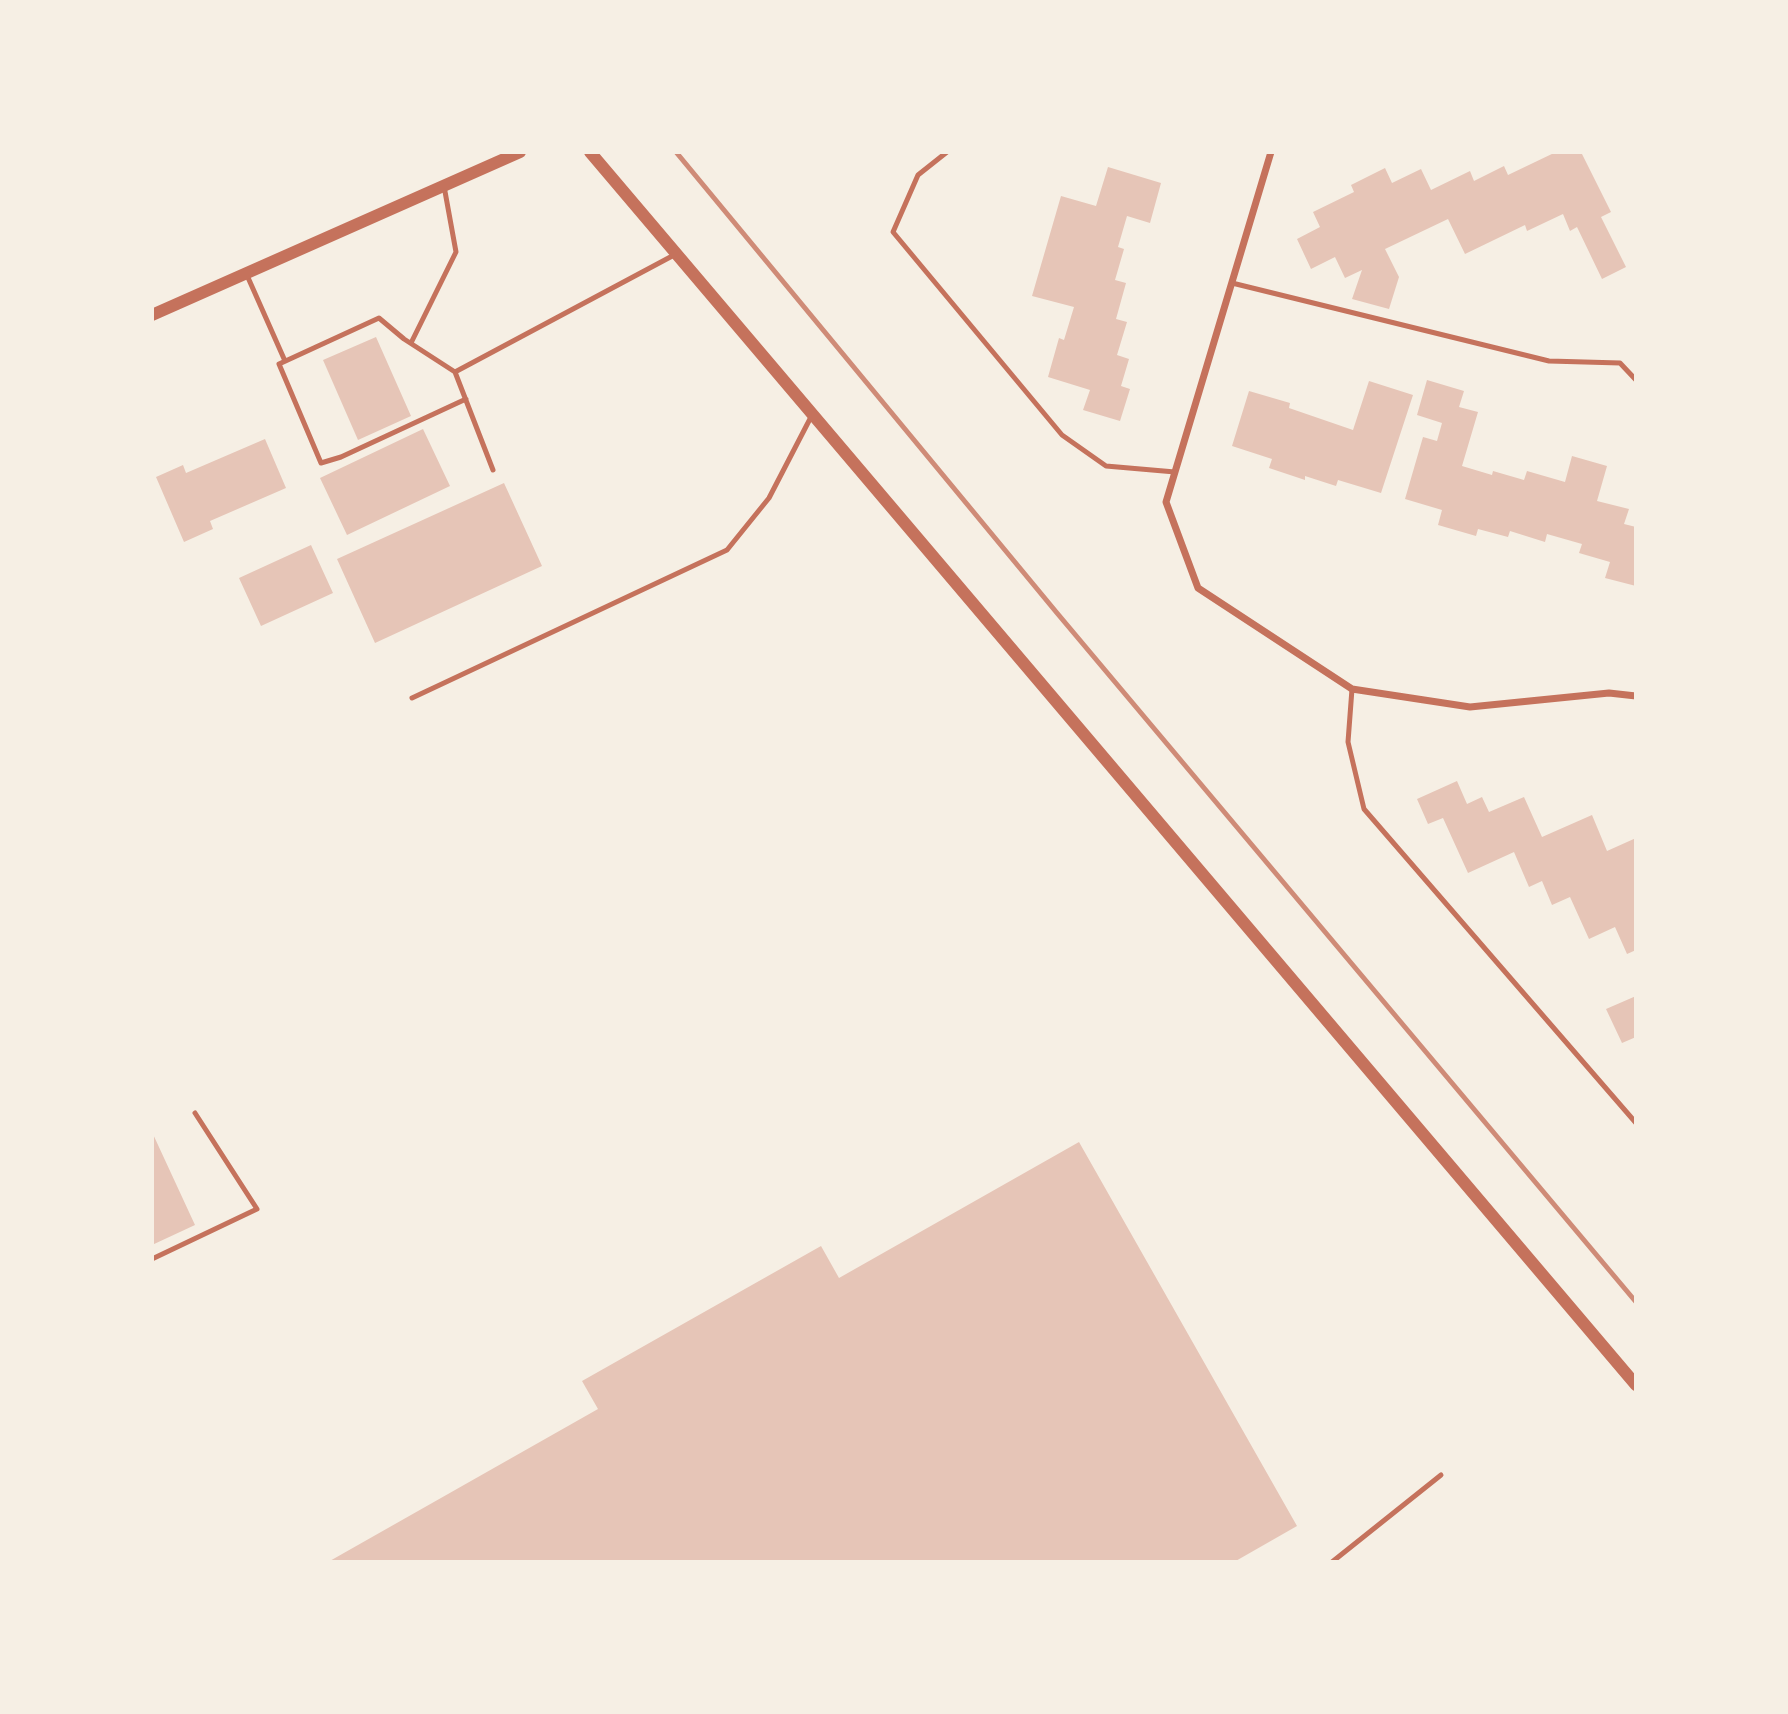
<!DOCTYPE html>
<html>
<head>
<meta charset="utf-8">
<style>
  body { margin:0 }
  #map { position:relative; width:1788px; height:1714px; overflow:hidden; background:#f6efe4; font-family:Inter,sans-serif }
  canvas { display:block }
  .frame { position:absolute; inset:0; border:154px solid #f6efe4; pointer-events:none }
</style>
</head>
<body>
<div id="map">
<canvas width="1788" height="1714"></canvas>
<div class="frame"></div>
</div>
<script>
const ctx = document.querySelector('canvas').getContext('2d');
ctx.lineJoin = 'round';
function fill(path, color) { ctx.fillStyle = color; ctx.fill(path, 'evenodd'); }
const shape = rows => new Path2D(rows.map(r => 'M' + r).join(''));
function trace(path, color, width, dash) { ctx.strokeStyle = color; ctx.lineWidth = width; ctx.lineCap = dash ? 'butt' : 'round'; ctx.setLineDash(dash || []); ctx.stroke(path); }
const building = shape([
  [1556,152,1581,152,1611,212,1601,217,1626,267,1602,279,1577,227,1570,231,1563,214,1527,231,1525,225,1465,254,1448,219,1385,249,1399,277,1389,309,1352,299,1362,270,1345,278,1335,257,1311,269,1297,239,1320,227,1313,212,1354,192,1351,185,1385,168,1392,183,1421,169,1431,190,1470,171,1474,181,1504,166,1508,175],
  [1108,167,1161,183,1150,223,1127,216,1118,247,1124,249,1115,280,1126,283,1116,319,1127,322,1117,355,1129,359,1121,386,1130,389,1120,421,1083,410,1090,390,1048,377,1059,338,1064,340,1074,307,1032,296,1061,196,1096,206],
  [376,337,411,416,358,440,323,360],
  [1427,380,1464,391,1459,407,1478,412,1462,466,1492,475,1493,471,1524,480,1527,471,1565,482,1572,456,1607,466,1597,501,1629,509,1624,524,1636,527,1636,586,1605,578,1610,562,1579,553,1582,544,1547,534,1545,542,1510,531,1508,537,1478,529,1476,536,1438,525,1442,510,1405,499,1423,437,1437,441,1442,423,1417,415],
  [1369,381,1413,395,1381,493,1338,480,1336,486,1305,476,1305,480,1269,468,1272,459,1232,446,1249,391,1290,403,1289,408,1353,430],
  [423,429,450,486,347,535,320,478],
  [265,439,286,488,210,521,213,529,184,542,156,477,183,465,186,473],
  [504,483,542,566,375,643,337,559],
  [311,545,333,593,261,626,239,578],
  [1457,781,1467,804,1482,797,1489,812,1524,797,1542,837,1592,815,1607,851,1636,838,1636,950,1627,954,1615,927,1589,939,1570,897,1552,905,1542,881,1529,887,1514,852,1468,873,1443,818,1428,824,1417,799],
  [1636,996,1636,1037,1622,1043,1606,1009],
  [152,1132,195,1225,152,1245],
  [1079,1142,1297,1526,1234,1562,328,1562,598,1409,582,1381,821,1246,839,1278]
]);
const service = shape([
  [947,152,918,175,893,232,1062,435,1106,466,1175,472],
  [246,273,285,361],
  [1232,283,1549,361,1620,363,1636,380],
  [411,343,456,252,444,186],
  [455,372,404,339,379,318,279,364,321,463,341,457,466,399],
  [493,470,455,372,676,254],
  [1352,689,1348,742,1364,809,1636,1123],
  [412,698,727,550,769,498,812,415],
  [152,1259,257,1209,195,1113],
  [1332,1562,1441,1475]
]);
const minor = shape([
  [1271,152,1166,502,1198,588,1352,689,1470,707,1609,693,1636,696]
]);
const tertiary = shape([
  [590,152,1636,1385],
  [152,315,520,152]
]);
const rail = shape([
  [676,152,1057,613,1636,1302]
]);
fill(building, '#e6c5b7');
trace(service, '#c5725c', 5);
trace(minor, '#c5725c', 7);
trace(tertiary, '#c5725c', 12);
trace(rail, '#cf8b77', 5);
</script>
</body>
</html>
